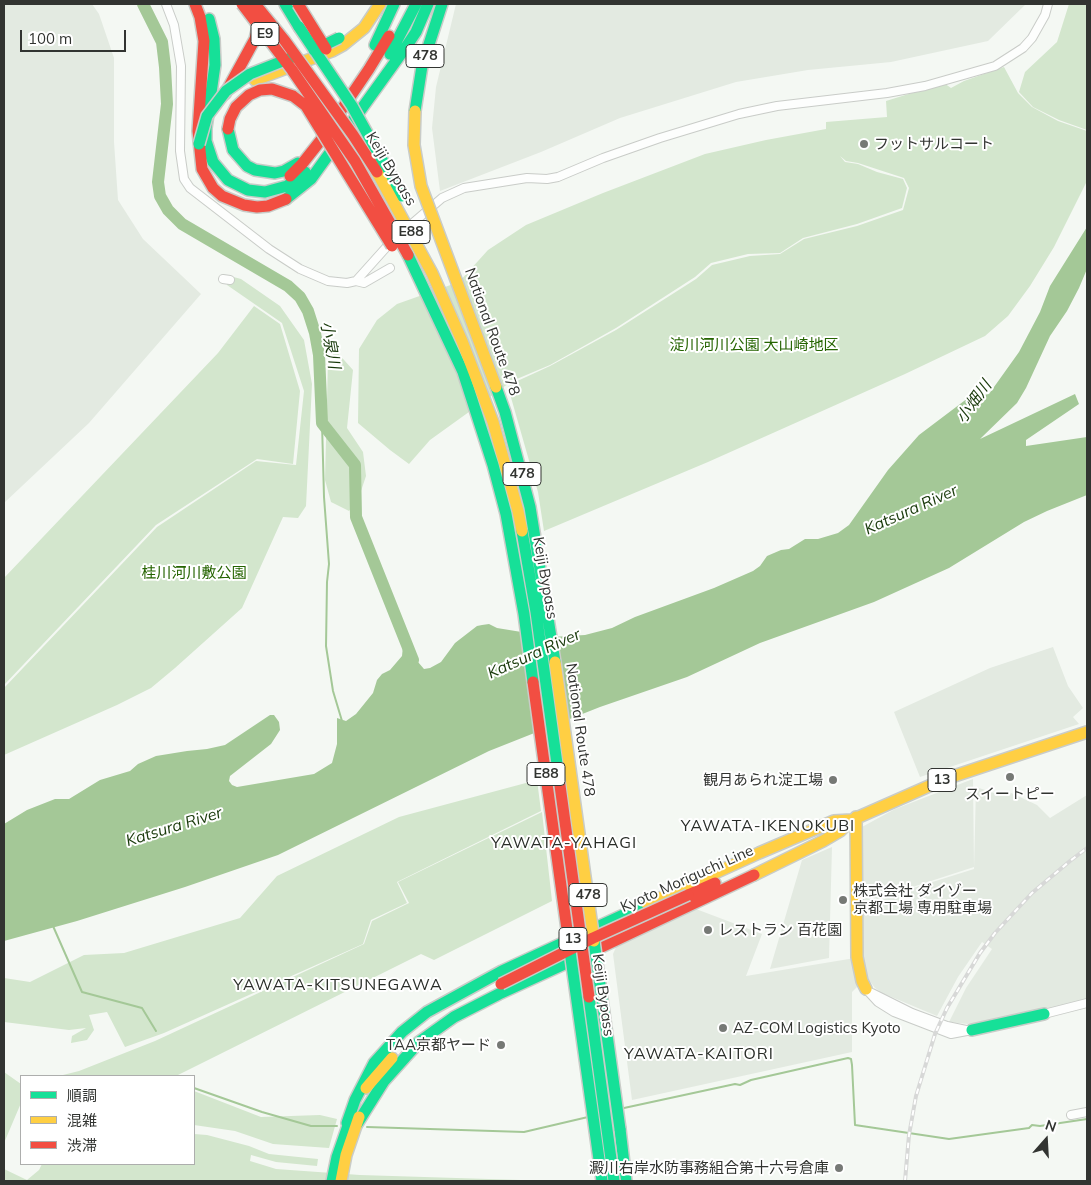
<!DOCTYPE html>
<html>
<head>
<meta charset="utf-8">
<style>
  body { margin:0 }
  #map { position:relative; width:1091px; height:1185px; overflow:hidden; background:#f4f8f3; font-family:Mulish,"Noto Sans JP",sans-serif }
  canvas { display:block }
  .frame { position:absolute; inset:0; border:5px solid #323431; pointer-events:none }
  .legend { position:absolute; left:20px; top:1075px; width:175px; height:90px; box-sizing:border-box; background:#fff; border:1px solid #adaead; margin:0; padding:6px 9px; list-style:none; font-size:15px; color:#323431 }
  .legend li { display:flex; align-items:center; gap:10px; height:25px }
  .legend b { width:25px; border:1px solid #adaead }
  .north { position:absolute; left:1021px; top:1115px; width:50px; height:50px; -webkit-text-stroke:4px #fff; paint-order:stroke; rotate:19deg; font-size:14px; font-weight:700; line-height:20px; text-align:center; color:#323431 }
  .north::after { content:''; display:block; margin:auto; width:18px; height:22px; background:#323431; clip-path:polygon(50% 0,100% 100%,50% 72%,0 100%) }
  .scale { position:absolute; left:20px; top:30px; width:106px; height:22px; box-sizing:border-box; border:2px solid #323431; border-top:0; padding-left:6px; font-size:15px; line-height:18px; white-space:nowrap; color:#323431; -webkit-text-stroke:4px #fff; paint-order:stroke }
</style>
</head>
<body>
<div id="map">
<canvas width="1091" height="1185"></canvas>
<div class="frame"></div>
<ul class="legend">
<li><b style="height:6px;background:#16e098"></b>順調</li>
<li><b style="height:6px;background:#ffcf43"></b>混雑</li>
<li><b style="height:6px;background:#f24e42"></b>渋滞</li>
</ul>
<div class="north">N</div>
<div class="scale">100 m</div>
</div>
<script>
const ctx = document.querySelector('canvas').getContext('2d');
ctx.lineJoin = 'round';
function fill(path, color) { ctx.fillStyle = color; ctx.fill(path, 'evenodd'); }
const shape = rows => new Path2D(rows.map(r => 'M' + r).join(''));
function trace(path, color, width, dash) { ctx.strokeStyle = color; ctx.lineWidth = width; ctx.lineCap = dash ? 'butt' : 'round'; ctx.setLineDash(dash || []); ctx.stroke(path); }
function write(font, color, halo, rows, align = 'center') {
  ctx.font = font + ' Mulish,"Noto Sans JP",sans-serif'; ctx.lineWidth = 4; ctx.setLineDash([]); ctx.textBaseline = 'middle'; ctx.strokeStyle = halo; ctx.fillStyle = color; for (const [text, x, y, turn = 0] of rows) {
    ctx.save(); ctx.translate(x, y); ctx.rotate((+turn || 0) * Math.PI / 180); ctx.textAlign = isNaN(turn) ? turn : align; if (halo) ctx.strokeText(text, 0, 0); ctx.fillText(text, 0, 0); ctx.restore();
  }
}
const built = shape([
  [4,4,92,4,99,14,114,58,114,142,118,200,143,239,201,294,89,423,4,503],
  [456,4,1026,4,988,41,891,62,808,70,736,82,620,118,541,152,440,191,432,128,436,87],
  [1053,647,1068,686,1083,708,1073,717,1079,724,920,777,894,712,990,668],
  [973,779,974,867,891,894,862,910,862,827,895,809],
  [976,787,997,794,1007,791,1037,805,1050,818,1087,795,1087,1000,977,1025,949,1022,966,988,992,949,982,942,958,977,937,1016,882,993,875,988,866,976,862,956,862,911,891,895,974,869],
  [832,847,829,958,770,969,802,860],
  [696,909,762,934,746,976,855,958,859,985,852,992,852,1052,632,1100,613,954,617,945]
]);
const green = shape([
  [1069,4,1087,4,1087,130,1059,120,1033,107,1019,92,1025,72,1057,42],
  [1004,67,1018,93,1032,107,1058,121,1087,131,1087,181,1054,247,1030,286,1008,316,985,336,905,374,708,462,544,531,538,492,508,387,513,383,550,366,616,330,696,279,712,265,750,256,780,254,804,239,857,226,903,210,909,188,904,178,858,163,846,161,840,156,845,162,858,164,877,172,903,179,907,188,902,208,857,224,803,238,780,253,748,254,711,263,695,277,616,328,550,365,512,381,430,440,409,464,390,450,358,423,359,349,377,320,397,304,459,282,488,250,526,225,603,193,705,154,766,140,826,129,826,122,887,117,886,101,944,83,951,88,964,81],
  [226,275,241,279,280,306,304,340,312,384,306,506,298,518,283,517,242,608,175,668,151,688,117,705,4,755,4,688,157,527,256,461,296,465,304,391,282,323,227,285],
  [254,306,280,324,300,391,293,464,257,459,156,525,4,685,4,578,218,353],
  [336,351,353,370,347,428,363,452,366,476,358,500,349,511,331,502,325,480,328,360],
  [537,780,541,811,397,882,407,903,371,920,363,944,164,1033,125,1047,107,1012,89,1015,94,1030,87,1040,71,1043,72,1036,86,1028,69,1030,4,1022,4,978,30,982,84,955,124,953,240,918,277,876,399,817],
  [542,812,552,901,434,960,421,954,176,1076,59,1076,79,1071,155,1041,364,944,372,921,409,903,398,882],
  [4,1072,21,1084,21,1103,4,1143],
  [194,1091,261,1117,320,1115,337,1119,329,1148,273,1144,235,1131,194,1125],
  [194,1134,207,1135,249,1146,269,1154,318,1159,317,1166,276,1162,251,1155,250,1161,276,1169,360,1175,553,1181,4,1181,4,1169,27,1180,39,1170,42,1164,194,1164]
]);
const water = shape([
  [1087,227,1087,269,1079,288,1067,311,1050,336,1026,388,1017,403,980,439,1075,394,1079,404,1026,440,1026,446,1087,437,1087,495,1047,511,1024,522,949,568,874,602,760,643,687,677,600,707,489,751,278,855,185,887,77,921,4,941,4,824,27,810,55,799,69,799,100,780,130,771,138,764,156,756,187,751,207,749,225,745,270,715,274,715,279,722,280,730,271,744,230,776,229,781,232,785,237,787,314,774,332,763,337,744,337,718,346,721,356,714,373,693,377,680,382,674,390,670,402,656,403,646,411,644,418,662,424,669,430,668,441,662,455,643,477,626,482,625,489,624,497,628,552,637,585,635,612,628,635,617,714,588,753,571,760,566,767,556,781,550,789,549,805,539,818,539,838,533,849,525,888,470,919,435,968,398,989,394,1019,352,1040,312,1050,286]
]);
const stream = shape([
  [322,423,324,497,329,564,327,582,326,646,333,691,342,721],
  [53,926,82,992,142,1008,156,1031],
  [194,1088,262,1112,311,1126,337,1126],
  [624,1108,735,1084,740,1085,751,1080,848,1058,851,1059,852,1065,855,1125,949,1139,1029,1128,1032,1125,1040,1126,1087,1119],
  [367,1127,524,1132,588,1117]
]);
const river = shape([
  [143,4,162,42,165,67,167,104,158,182,160,196,168,210,182,224,288,286,300,297,308,311,315,333,319,355,322,423,355,465,356,517,413,660]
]);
const street = shape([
  [166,4,174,25,181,66,180,151,184,179,190,188,269,249,300,269,328,281,347,283,356,281,391,242],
  [407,228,442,198,464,188,527,178,547,179,558,177,603,158,660,138,739,114,777,106,887,93,925,86,995,66,1023,48,1032,38,1045,15,1048,4],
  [223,279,230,280],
  [356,281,364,283,390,268],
  [866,989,878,1002,894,1012,951,1034,972,1030],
  [872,993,912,1013,947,1026,966,1030],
  [1044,1014,1087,1003],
  [1071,1115,1087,1112]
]);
const fast = shape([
  [285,4,299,27],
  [209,19,214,39,215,65,206,128,206,141,213,162,228,180,248,190,265,192,287,186,305,172],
  [375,45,394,4],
  [390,54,416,4],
  [415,111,422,66,442,4],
  [228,129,233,150,247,166,255,170,275,173,284,171,298,163],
  [286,199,311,179,406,47,416,32,428,4],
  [972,1030,1044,1014],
  [347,1123,355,1100,374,1063,402,1032,427,1012,502,971,647,904],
  [357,1124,384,1081,419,1042,454,1017,499,994,595,950],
  [620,1129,626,1181],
  [332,1181,337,1157,351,1117]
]);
const slow = shape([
  [255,80,332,51,343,45,364,28,380,4],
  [856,817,857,957,862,981,866,989],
  [845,823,945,779,1087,732],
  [754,875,823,841,840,831,851,820],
  [647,904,759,853,834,821,851,820],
  [366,1088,392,1058],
  [341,1181,346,1155,359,1117]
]);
const jam = shape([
  [195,4,200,17,204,41,198,131,202,169,213,188,222,196,244,205,257,207,268,206,286,199],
  [225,94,255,39,261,15],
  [290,176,302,164,321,140,369,69,389,36],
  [688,895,715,883],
  [595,950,754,875]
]);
const rail = shape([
  [905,1181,909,1135,916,1096,935,1034,947,1008,980,953,995,933,1032,893,1070,861,1087,848]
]);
const fastBridge = shape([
  [299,27,352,106,402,196],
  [314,50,339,38],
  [199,144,207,116,226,91,250,74,293,57],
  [408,255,463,372,493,465,506,514,524,614,533,682],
  [496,387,505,412,530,507,555,662],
  [522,531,536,612,558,771],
  [594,941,620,1129],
  [569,944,602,1181],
  [589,997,614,1181]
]);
const slowBridge = shape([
  [415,111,414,145,421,186,496,387],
  [377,172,432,273,462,341,493,422,518,511,522,531],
  [555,662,594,941]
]);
const jamBridge = shape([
  [242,4,292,70,355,161,408,255],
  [255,4,285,41,353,135,377,172],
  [298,4,326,49],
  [228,129,230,119,236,107,249,95,260,90,272,89,293,96,306,106,392,246],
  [533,682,569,944],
  [558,771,589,997],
  [501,984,593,938,688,895]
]);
const markers = [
  [864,144,5,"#767975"],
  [1010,777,5,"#767975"],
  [833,780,5,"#767975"],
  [843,900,5,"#767975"],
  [708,930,5,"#767975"],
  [723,1028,5,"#767975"],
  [501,1045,5,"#767975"],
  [839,1168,5,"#767975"]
];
const shields = [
  [265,34,28],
  [425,56,38],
  [411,232,38],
  [522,474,38],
  [546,774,38],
  [942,780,28],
  [588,895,38],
  [573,939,28]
];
const shieldNames = [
  ["E9",265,34],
  ["478",425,56],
  ["E88",411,232],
  ["478",522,474],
  ["E88",546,774],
  ["13",942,780],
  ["478",588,895],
  ["13",573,939]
];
const poiNames = [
  ["フットサルコート",874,144],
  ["観月あられ淀工場",823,780,"right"],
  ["スイートピー",1010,794,"center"],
  ["株式会社 ダイゾー",853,891],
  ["京都工場 専用駐車場",853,908],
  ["レストラン 百花園",718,930],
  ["AZ-COM Logistics Kyoto",733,1028],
  ["TAA京都ヤード",491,1045,"right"],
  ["澱川右岸水防事務組合第十六号倉庫",829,1168,"right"]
];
const streetNames = [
  ["Keiji Bypass",391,169,59],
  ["National Route 478",492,332,70],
  ["Keiji Bypass",545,578,80],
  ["National Route 478",580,730,82],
  ["Kyoto Moriguchi Line",687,879,-24],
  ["Keiji Bypass",603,995,82]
];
const parkNames = [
  ["淀川河川公園 大山崎地区",754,345],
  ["桂川河川敷公園",194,573]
];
const waterNames = [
  ["小泉川",330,345,80],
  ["小畑川",974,402,-54],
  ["Katsura River",911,510,-24],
  ["Katsura River",534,654,-24],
  ["Katsura River",174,827,-17]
];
const neighbourhoodNames = [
  ["YAWATA-IKENOKUBI",768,826],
  ["YAWATA-YAHAGI",564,843],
  ["YAWATA-KITSUNEGAWA",338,985],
  ["YAWATA-KAITORI",699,1054]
];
fill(built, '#e3eae1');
fill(green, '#d3e6cd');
fill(water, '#a4c897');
trace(stream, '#a4c897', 2);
trace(river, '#a4c897', 12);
trace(street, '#c9ccc8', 10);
trace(fast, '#c9ccc8', 14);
trace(slow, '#c9ccc8', 14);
trace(jam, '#c9ccc8', 14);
trace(street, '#fdfefd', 8);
trace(fast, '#16e098', 11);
trace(slow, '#ffcf43', 11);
trace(jam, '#f24e42', 11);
trace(rail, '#d7d8d7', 4);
trace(rail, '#fff', 2, [5.5]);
trace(fastBridge, '#c9ccc8', 14, []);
trace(slowBridge, '#c9ccc8', 14, []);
trace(jamBridge, '#c9ccc8', 14, []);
trace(fastBridge, '#16e098', 11);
trace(slowBridge, '#ffcf43', 11);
trace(jamBridge, '#f24e42', 11);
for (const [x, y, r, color] of markers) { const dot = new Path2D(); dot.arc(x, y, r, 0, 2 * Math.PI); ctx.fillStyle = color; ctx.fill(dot); trace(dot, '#fff', 2); }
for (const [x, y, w] of shields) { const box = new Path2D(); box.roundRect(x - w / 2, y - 11.5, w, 23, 4); ctx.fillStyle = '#fff'; ctx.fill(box); trace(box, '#323431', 1); }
write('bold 14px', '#323431', null, shieldNames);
write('15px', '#323431', '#fff', poiNames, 'left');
write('15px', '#323431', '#fff', streetNames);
write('15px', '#256401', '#fff', parkNames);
write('italic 16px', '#18390a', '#fff', waterNames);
ctx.letterSpacing = '1px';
write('16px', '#292d28', '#fff', neighbourhoodNames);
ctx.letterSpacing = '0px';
</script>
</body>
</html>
